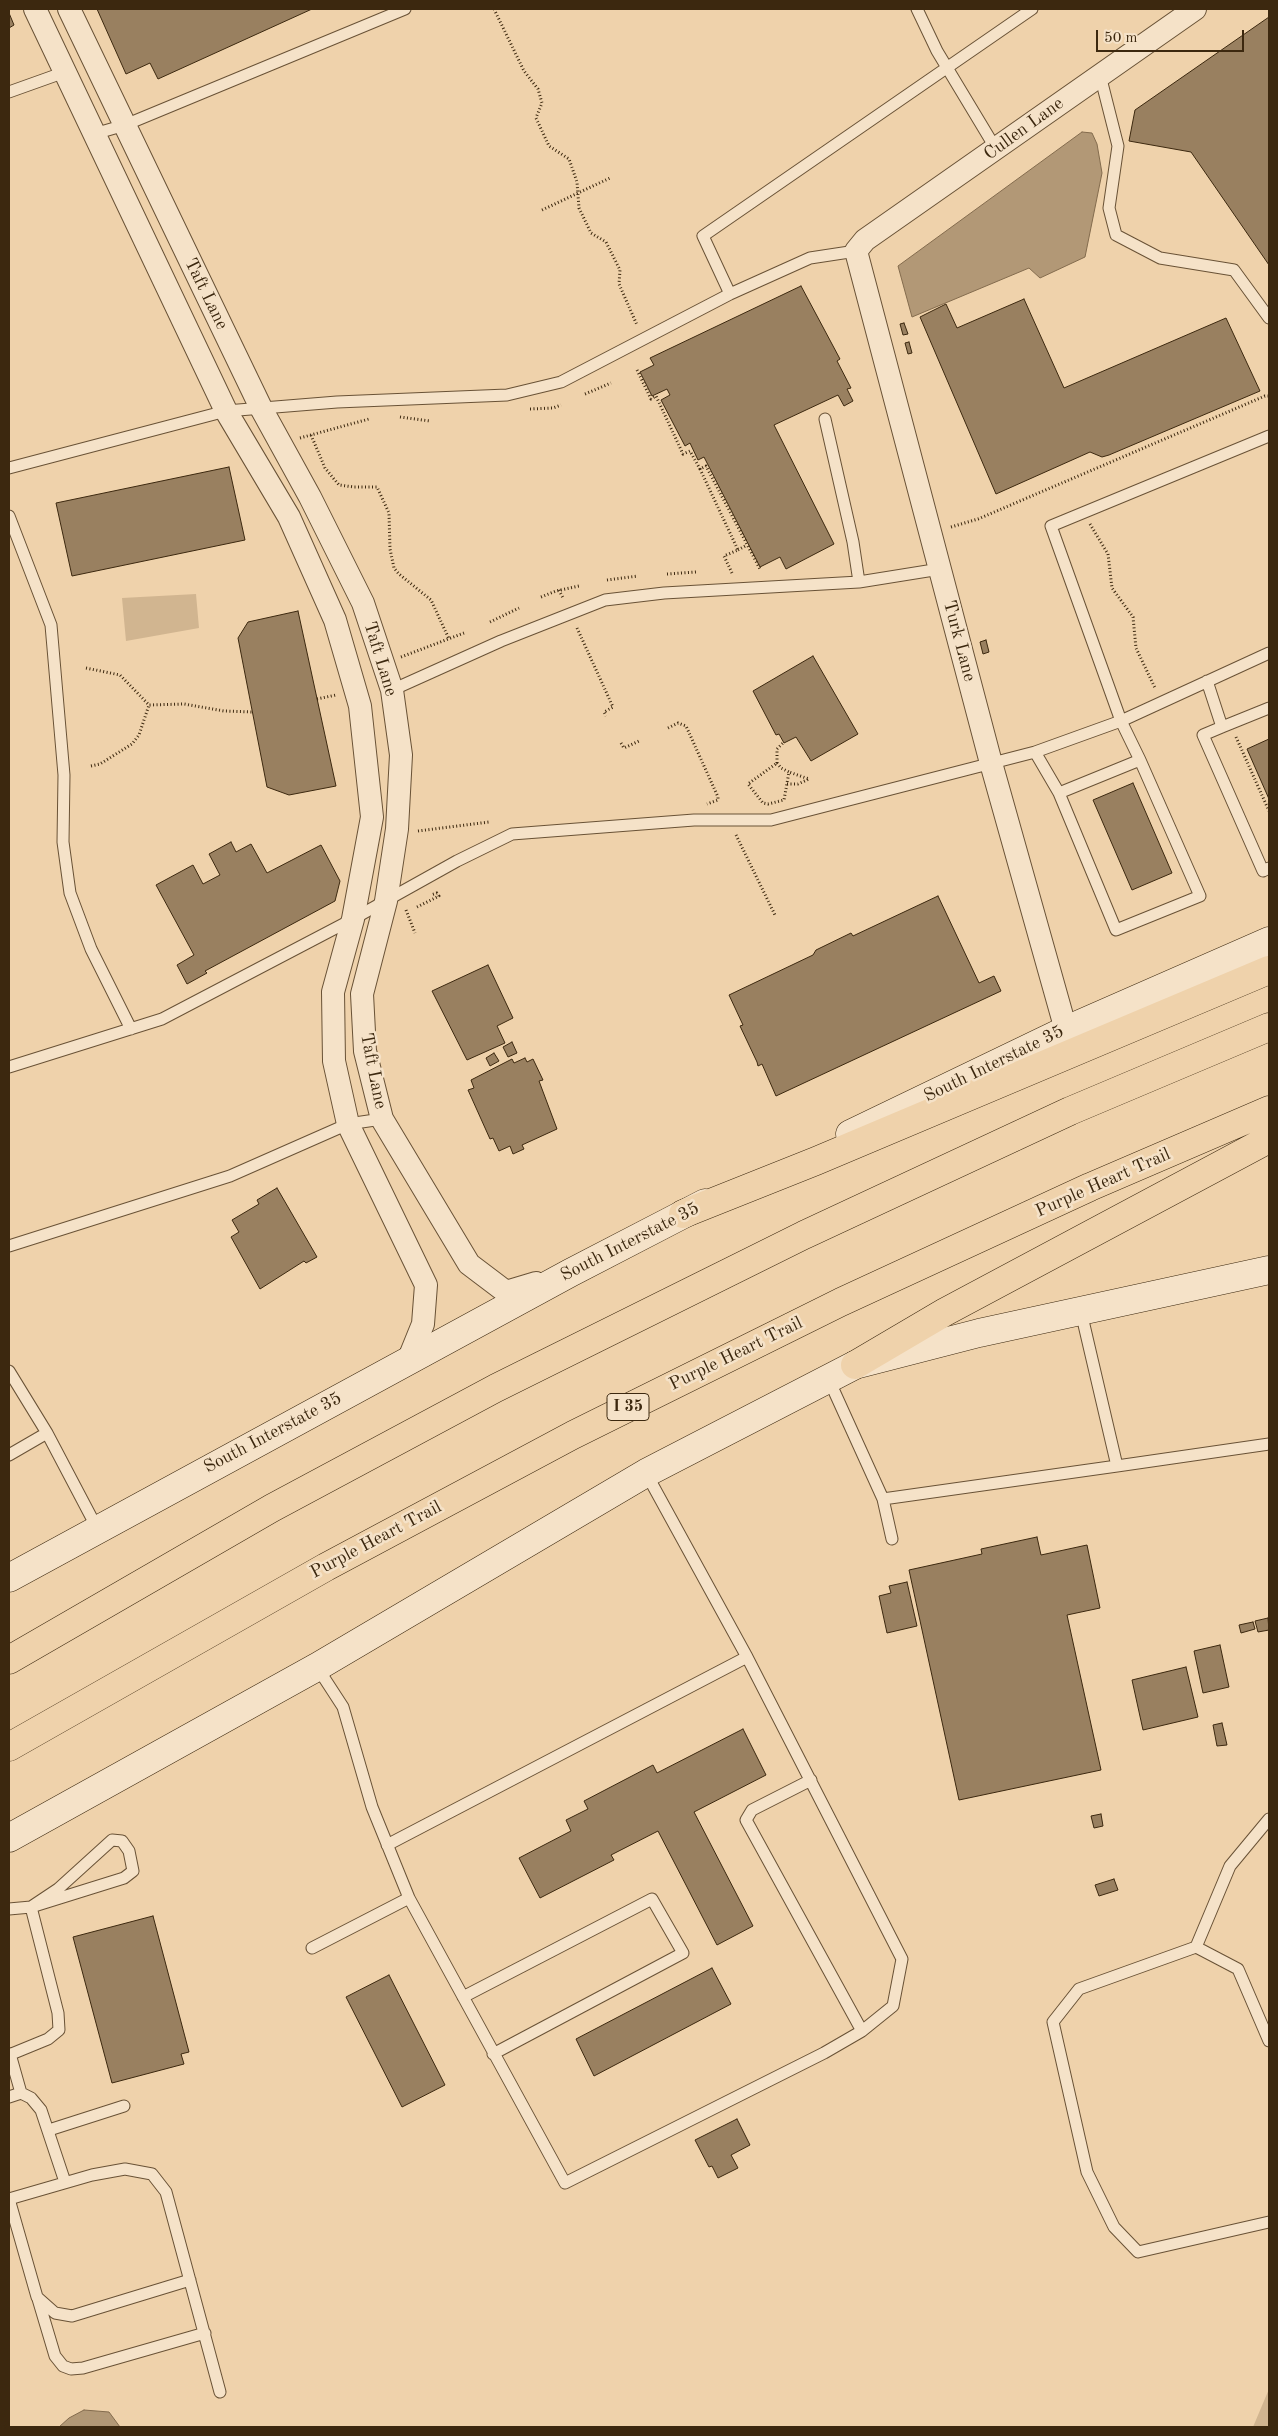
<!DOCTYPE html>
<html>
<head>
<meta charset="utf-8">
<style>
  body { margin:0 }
  #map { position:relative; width:1278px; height:2436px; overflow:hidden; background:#efd2ab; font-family:"Old Standard TT",serif }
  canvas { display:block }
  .frame { position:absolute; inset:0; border:10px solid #3c280f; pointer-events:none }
  .scale { position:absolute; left:1096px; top:30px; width:148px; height:22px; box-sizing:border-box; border:2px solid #3c280f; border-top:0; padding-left:6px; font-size:15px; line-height:18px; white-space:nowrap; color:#3c280f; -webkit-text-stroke:4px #f5e2c8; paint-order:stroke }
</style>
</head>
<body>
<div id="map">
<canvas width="1278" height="2436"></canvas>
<div class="frame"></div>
<div class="scale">50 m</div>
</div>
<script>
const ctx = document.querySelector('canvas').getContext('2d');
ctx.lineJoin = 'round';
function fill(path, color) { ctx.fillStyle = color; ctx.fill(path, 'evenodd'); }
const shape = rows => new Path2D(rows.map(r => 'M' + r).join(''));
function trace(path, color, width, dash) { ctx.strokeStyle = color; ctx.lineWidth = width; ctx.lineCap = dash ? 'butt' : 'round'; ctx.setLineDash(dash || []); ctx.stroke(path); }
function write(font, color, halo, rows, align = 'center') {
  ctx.font = font + ' "Old Standard TT",serif'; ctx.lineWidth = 5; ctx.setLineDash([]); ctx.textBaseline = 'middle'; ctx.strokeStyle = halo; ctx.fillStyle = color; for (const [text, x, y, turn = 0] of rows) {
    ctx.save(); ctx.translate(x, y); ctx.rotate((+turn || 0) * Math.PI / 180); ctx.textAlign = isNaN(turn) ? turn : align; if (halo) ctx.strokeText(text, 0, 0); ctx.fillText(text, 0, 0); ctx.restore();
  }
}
const green = shape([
  [196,594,199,628,126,641,122,598],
  [1269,2389,1269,2427,1253,2427]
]);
const water = shape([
  [1082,132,1092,133,1097,144,1102,173,1085,257,1040,278,1029,268,912,317,898,266,1082,132],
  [84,2410,109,2412,120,2427,59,2427,69,2418,84,2410]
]);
const building = shape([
  [97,9,312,9,158,79,150,63,126,74,97,9],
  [9,13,14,25,9,28,9,13],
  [1269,17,1269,265,1191,152,1129,141,1135,110,1269,17],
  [801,286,840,359,837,361,851,388,847,389,853,401,844,406,838,395,774,425,834,544,786,569,780,557,760,567,704,457,698,460,690,443,685,446,661,400,670,395,667,389,652,396,640,372,654,365,650,358,801,286],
  [1024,299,1064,388,1226,318,1260,391,1109,455,1102,457,1090,452,996,494,920,317,946,304,957,328,1024,299],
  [904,323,908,334,903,335,900,324,904,323],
  [909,342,912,353,908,354,905,343,909,342],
  [229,467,245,540,72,576,56,503,229,467],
  [298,611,336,786,289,795,267,787,238,638,248,622,298,611],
  [986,640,989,652,983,654,980,642,986,640],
  [813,656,858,734,811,761,796,737,784,743,779,734,776,735,753,691,813,656],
  [1269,739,1269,799,1247,749,1269,739],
  [1133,783,1172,873,1132,890,1093,800,1133,783],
  [231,842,236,852,251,844,267,873,321,845,340,881,335,901,205,971,207,973,187,984,177,965,194,955,156,885,193,865,203,884,220,875,209,854,231,842],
  [938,896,979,983,994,976,1001,991,776,1096,762,1064,758,1066,757,1062,740,1026,743,1025,729,995,813,955,816,950,851,933,853,936,938,896],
  [488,965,513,1018,497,1026,505,1043,467,1060,432,991,488,965],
  [512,1042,517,1053,508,1057,503,1047,512,1042],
  [494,1053,499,1061,490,1066,486,1058,494,1053],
  [525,1058,527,1062,533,1059,543,1080,539,1081,557,1129,522,1145,524,1149,513,1154,510,1146,499,1151,493,1138,490,1139,468,1090,474,1088,471,1080,512,1059,514,1063,525,1058],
  [277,1188,317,1257,306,1263,304,1261,260,1289,231,1237,239,1232,232,1220,259,1204,257,1200,277,1188],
  [1037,1537,1041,1555,1087,1545,1100,1608,1067,1615,1101,1770,959,1800,909,1570,982,1554,981,1549,1037,1537],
  [907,1582,917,1626,887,1633,879,1596,891,1593,889,1586,907,1582],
  [1268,1618,1269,1630,1258,1632,1255,1621,1268,1618],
  [1253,1622,1255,1629,1241,1633,1239,1625,1253,1622],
  [1220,1645,1229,1687,1203,1693,1194,1651,1220,1645],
  [1186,1667,1198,1717,1143,1730,1132,1680,1186,1667],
  [1222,1723,1227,1745,1217,1746,1213,1725,1222,1723],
  [743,1729,766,1775,694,1812,753,1926,717,1945,658,1831,611,1855,614,1860,540,1898,519,1858,571,1831,566,1820,588,1809,584,1801,653,1765,657,1773,743,1729],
  [1101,1814,1103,1826,1094,1828,1091,1816,1101,1814],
  [1114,1879,1118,1890,1099,1896,1095,1885,1114,1879],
  [153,1916,189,2052,181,2054,184,2064,112,2083,73,1937,153,1916],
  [712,1968,731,2004,594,2076,576,2039,712,1968],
  [389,1975,445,2085,402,2107,346,1997,389,1975],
  [737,2119,750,2145,731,2155,738,2168,718,2178,712,2166,709,2167,695,2140,737,2119]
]);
const path = shape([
  [494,9,524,71,538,89,542,103,536,118,549,146,569,159,577,182,579,208,591,233,606,242,620,270,619,284,637,325],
  [542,210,610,178],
  [637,370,651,399,656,396,683,454,690,451,700,469],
  [585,394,611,383],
  [530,409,553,408,561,405],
  [400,417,430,421],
  [311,435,325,468,339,485,354,487,377,487,389,513,390,549,394,568,399,574,431,600,449,639],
  [300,438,369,419],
  [1090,524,1108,554,1112,588,1133,617,1136,648,1155,688],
  [951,527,978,519,1265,396,1269,396],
  [738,550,747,545],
  [732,573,724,556,738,550,700,469,706,466,760,569],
  [667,574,696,572],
  [607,580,638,576],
  [559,590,563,598],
  [541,597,556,591,579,586],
  [490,622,519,608],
  [577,628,613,707,604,712,606,716],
  [401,657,464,633],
  [86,668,120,675,149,705,184,704,224,711,252,712],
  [317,699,336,695],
  [668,728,678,723,686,726,718,797,718,800,707,804],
  [1236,737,1269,811],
  [621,743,624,748,639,741],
  [777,763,781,768,789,772,784,800,768,804,763,803,748,784,777,763],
  [777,763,777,749,784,742],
  [91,766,100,764,132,744,139,735,149,705],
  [787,784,798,784,809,779,789,772],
  [418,831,489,822],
  [736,835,775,915],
  [417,907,439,896,437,893,431,895],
  [406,910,415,933]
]);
const service = shape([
  [917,9,937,51,996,149],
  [1100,75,1118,146,1109,208,1116,235,1160,258,1234,270,1269,318],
  [9,92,65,72],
  [94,134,125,125,405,9],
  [730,294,703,236,1032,9],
  [825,419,853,542,859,582],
  [9,468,226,411,337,402,507,395,561,382,730,294,810,258,856,251],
  [9,516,51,625,64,775,63,842,70,893,91,949,131,1029],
  [1207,681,1222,727,1269,708],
  [392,690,501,641,605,600,664,593,859,582,940,569],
  [1222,727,1203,735,1263,871,1269,868],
  [1035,752,1059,793,1116,930,1200,896,1140,760,1059,793],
  [1140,760,1121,721,1051,526,1269,436],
  [9,1067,162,1019,353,919,457,861,512,834,694,820,771,820,1035,752,1121,721,1269,653],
  [9,1246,230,1176,348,1124,382,1119],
  [9,1371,47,1433,97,1528],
  [829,1380,883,1499,892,1539],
  [9,1455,47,1433],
  [1117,1466,1269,1444],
  [883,1499,1117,1466,1081,1312],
  [811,1780,752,1810,746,1820,862,2031],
  [387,1845,747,1657],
  [409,1898,565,2183,824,2053,862,2031,893,2006,902,1959,747,1657,646,1473],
  [9,1909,31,1907,124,1878,133,1871,129,1851,122,1841,112,1840,58,1889,31,1907],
  [1196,1947,1230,1866,1269,1819],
  [312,1948,409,1898,372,1807,343,1707,317,1667],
  [463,1997,652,1899,683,1953,493,2054],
  [1269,2041,1238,1969,1196,1947,1079,1989,1053,2022,1087,2172,1114,2227,1138,2252,1269,2222],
  [10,2054,21,2093],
  [9,2055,48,2039,59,2030,58,2013,31,1907],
  [9,2097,21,2093,31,2098,41,2110,65,2182],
  [49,2130,124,2106],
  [9,2199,92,2175,125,2169,152,2174,166,2192,220,2392],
  [9,2199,37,2297,55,2313,72,2316,190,2280],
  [38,2299,55,2356,63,2366,71,2369,83,2368,205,2333]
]);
const minor = shape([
  [35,9,226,411,289,517,335,620,360,706,372,817,353,919,333,992,334,1061,348,1124,426,1285,423,1324,408,1361],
  [69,9,261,408,310,497,363,603,392,690,401,755,397,829,386,901,362,994,365,1051,382,1119,469,1264,506,1292,536,1283],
  [1066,1030,991,763,856,251,865,240,1195,9]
]);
const secondary = shape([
  [850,1134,1066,1030,1269,941],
  [9,1578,570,1273,705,1203],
  [9,1838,317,1667,646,1473,855,1365,979,1333,1269,1270]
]);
const motorway = shape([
  [683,1214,816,1161,1269,970],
  [855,1365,945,1312,1269,1139],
  [9,1660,272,1508,496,1388,804,1235,1070,1111,1269,1027],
  [9,1747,326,1567,573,1435,841,1302,1090,1187,1269,1110]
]);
const shields = [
  [628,1407,42]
];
const shieldNames = [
  ["I 35",628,1407]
];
const streetNames = [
  ["Cullen Lane",1024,129,-36],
  ["Taft Lane",206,294,64],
  ["Turk Lane",959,641,75],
  ["Taft Lane",380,659,73],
  ["South Interstate 35",994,1064,-26],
  ["Taft Lane",373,1071,79],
  ["Purple Heart Trail",1103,1183,-24],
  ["South Interstate 35",630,1242,-27],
  ["Purple Heart Trail",736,1354,-26],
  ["South Interstate 35",273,1433,-28],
  ["Purple Heart Trail",376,1540,-28]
];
fill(green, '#d1b590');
fill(water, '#b29876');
trace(water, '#836b4d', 1);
fill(building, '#998060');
trace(building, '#3c280f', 1);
trace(service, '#695236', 13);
trace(minor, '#695236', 24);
trace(secondary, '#3c280f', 29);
trace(motorway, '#3c280f', 29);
trace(path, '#3c280f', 3, [1, 2.5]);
trace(service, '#f5e2c8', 11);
trace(minor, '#f5e2c8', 22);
trace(secondary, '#f5e2c8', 28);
trace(motorway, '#efd2ab', 28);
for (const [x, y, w] of shields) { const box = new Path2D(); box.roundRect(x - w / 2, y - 13.5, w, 27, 4); ctx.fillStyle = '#f5e2c8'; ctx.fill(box); trace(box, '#3c280f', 1); }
write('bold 16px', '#3c280f', null, shieldNames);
write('18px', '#3c280f', '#f5e2c8', streetNames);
</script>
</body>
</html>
